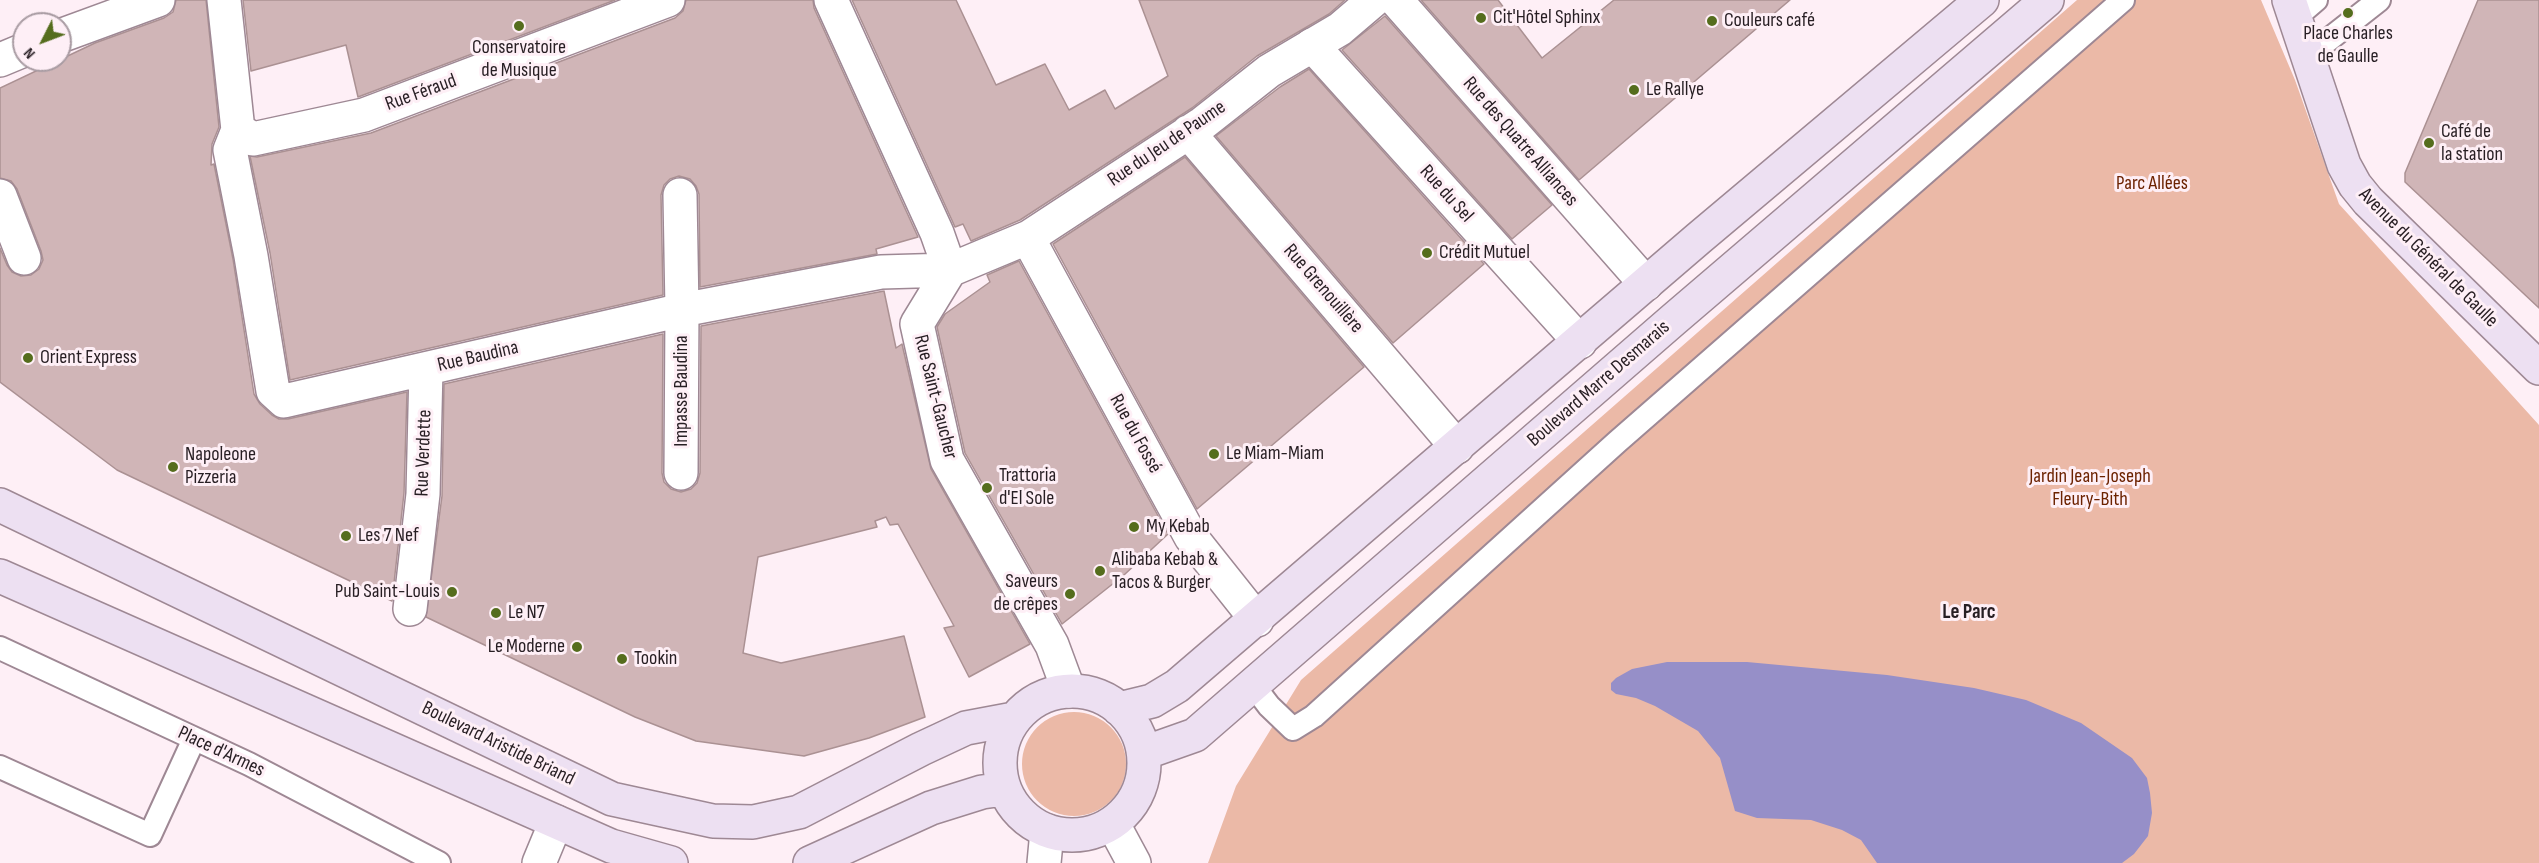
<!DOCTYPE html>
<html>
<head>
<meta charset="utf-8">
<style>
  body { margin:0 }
  #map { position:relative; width:2539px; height:863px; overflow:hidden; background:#feeff6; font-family:"Sofia Sans Condensed",sans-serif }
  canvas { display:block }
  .north { position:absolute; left:12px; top:12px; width:60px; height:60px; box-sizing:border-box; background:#feeff6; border:2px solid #a89ba2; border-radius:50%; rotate:228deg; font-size:16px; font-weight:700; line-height:24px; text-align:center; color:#271e23 }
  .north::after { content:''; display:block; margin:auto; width:21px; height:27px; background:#556d1d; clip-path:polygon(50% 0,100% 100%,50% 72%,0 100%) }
</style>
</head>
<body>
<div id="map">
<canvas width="2539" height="863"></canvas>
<div class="north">N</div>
</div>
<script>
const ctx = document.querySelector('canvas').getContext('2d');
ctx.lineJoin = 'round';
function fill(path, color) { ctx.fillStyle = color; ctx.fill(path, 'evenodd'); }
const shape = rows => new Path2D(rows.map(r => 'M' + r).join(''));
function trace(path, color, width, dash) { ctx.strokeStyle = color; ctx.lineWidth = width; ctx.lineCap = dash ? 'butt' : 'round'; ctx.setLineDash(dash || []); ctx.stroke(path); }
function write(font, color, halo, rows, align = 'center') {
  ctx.font = font + ' "Sofia Sans Condensed",sans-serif'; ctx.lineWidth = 6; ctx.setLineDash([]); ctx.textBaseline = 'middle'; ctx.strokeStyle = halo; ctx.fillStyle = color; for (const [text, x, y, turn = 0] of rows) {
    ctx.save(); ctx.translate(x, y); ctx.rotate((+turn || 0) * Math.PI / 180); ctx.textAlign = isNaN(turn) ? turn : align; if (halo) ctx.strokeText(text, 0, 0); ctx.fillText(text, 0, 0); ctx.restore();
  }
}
const green = shape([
  [2077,0,2261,0,2295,80,2339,204,2539,425,2539,863,1208,863,1236,786,1301,680],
  '1022 764a52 52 0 1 1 104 0a52 52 0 1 1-104 0Z'
]);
const water = shape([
  [1667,662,1747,662,1887,675,1974,688,2026,700,2081,723,2132,758,2147,778,2150,793,2152,813,2148,836,2134,854,2122,863,1877,863,1861,840,1842,830,1811,820,1757,818,1735,811,1720,758,1698,731,1655,706,1636,698,1616,694,1611,690,1611,683,1616,678,1632,669]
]);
const building = shape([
  [176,0,206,0,219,127,212,144,211,165,214,164,233,259,254,394,260,404,272,415,279,419,288,419,407,392,404,493,392,601,117,470,0,382,0,248,7,265,12,272,21,276,31,275,39,269,43,260,41,251,17,189,11,181,0,178,0,88,95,43,164,18,173,12,176,0],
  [243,0,615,0,358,97,346,45,251,71,243,0],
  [686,0,813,0,814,8,918,237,876,249,877,254,700,287,699,194,696,186,690,179,679,176,670,179,664,185,661,195,663,295,290,380,270,253,250,156,257,157,371,133,675,18,683,11,686,0],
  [852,0,956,0,996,85,1045,64,1069,110,1105,90,1115,109,1168,76,1139,0,1345,0,1329,14,1257,56,1192,108,1020,220,971,241,963,224,955,227,852,0],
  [1421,0,1498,0,1542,58,1614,0,1790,0,1579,180,1421,0],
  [2478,0,2539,0,2539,308,2405,182,2405,173,2478,0],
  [1385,16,1552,205,1512,239,1342,50,1385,16],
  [1309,69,1484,264,1393,343,1216,136,1280,87,1309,69],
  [1185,157,1364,367,1197,509,1053,244,1185,157],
  [1019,261,1168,534,1124,575,1062,624,965,453,937,327,945,314,990,282,987,275,1019,261],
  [884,291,896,348,902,344,931,469,1030,644,969,677,944,628,954,626,898,524,890,525,886,517,875,521,877,527,758,557,743,653,781,663,904,636,925,717,869,738,804,756,696,741,635,717,426,617,442,496,444,384,663,334,662,473,664,482,671,489,681,492,691,489,697,483,700,473,701,326,884,291]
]);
const service = shape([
  [2295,18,2316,0],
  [2309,55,2379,0],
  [0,648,249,764,439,863],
  [1253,685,1269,706,1293,729,1314,716,1617,442,2123,0],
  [0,767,150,835,194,739]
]);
const pedestrian = shape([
  [1396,0,1646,284],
  [1312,45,1580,342]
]);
const minor = shape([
  [224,0,238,130,230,150,251,256,273,391,284,401,682,310,881,272,950,270,1029,237,1203,123,1269,71,1340,29,1374,0],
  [831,0,937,233,950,270,917,324,947,460,1052,645,1069,691],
  [60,36,158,0],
  [0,60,24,50],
  [238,130,253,139,364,115,668,0],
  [1188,132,1457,447],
  [680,195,682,310,681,473],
  [0,196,24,258],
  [1029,237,1035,251,1191,537,1257,620],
  [410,609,423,494,426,369],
  [539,863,556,822],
  [1044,863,1047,831]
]);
const tertiary = shape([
  [1113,824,1134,863]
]);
const secondary = shape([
  [2289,0,2344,165,2355,185,2368,201,2539,368],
  [0,505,612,799,713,821,753,822,799,812,921,749,966,728,1014,719],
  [0,576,611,846,671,863],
  '1000 763a72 72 0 1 1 144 0a72 72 0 1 1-144 0Z',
  [1119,709,1152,701,1177,686,1699,238,1982,0],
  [1144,753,1195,735,1673,320,2047,0],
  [810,863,931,808,982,792,1004,789]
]);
const markers = [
  [2348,13,6,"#556d1d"],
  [1481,18,6,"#556d1d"],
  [1712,21,6,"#556d1d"],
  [519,26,6,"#556d1d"],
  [1634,90,6,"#556d1d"],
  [2429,143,6,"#556d1d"],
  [1427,253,6,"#556d1d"],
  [28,358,6,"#556d1d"],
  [1214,454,6,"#556d1d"],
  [173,467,6,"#556d1d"],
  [987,488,6,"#556d1d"],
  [1134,527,6,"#556d1d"],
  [346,536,6,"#556d1d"],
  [1100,571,6,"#556d1d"],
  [452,592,6,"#556d1d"],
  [1070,594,6,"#556d1d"],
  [496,613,6,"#556d1d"],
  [577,647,6,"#556d1d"],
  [622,659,6,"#556d1d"]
];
const poiNames = [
  ["Cit'Hôtel Sphinx",1493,18],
  ["Couleurs café",1724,21],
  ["Place Charles",2348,34,"center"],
  ["de Gaulle",2348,57,"center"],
  ["Conservatoire",519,48,"center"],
  ["de Musique",519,71,"center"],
  ["Le Rallye",1646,90],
  ["Café de",2441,132],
  ["la station",2441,155],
  ["Crédit Mutuel",1439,253],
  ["Orient Express",40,358],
  ["Le Miam-Miam",1226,454],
  ["Napoleone",185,455],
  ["Pizzeria",185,478],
  ["Trattoria",999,476],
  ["d'El Sole",999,499],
  ["My Kebab",1146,527],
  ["Les 7 Nef",358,536],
  ["Alibaba Kebab &",1112,560],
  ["Tacos & Burger",1112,583],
  ["Saveurs",1058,582,"right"],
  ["de crêpes",1058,605,"right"],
  ["Pub Saint-Louis",440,592,"right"],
  ["Le N7",508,613],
  ["Le Moderne",565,647,"right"],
  ["Tookin",634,659]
];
const streetNames = [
  ["Rue Féraud",421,93,-20],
  ["Rue des Quatre Alliances",1520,142,49],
  ["Rue du Jeu de Paume",1167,144,-34],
  ["Rue du Sel",1446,194,48],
  ["Avenue du Général de Gaulle",2428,258,45],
  ["Rue Grenouillère",1323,289,49],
  ["Rue Baudina",478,357,-13],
  ["Boulevard Marre Desmarais",1599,384,-41],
  ["Impasse Baudina",682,391,-90],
  ["Rue Saint-Gaucher",935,397,76],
  ["Rue du Fossé",1135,434,61],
  ["Rue Verdette",424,453,-88],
  ["Boulevard Aristide Briand",498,744,26],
  ["Place d'Armes",221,752,25]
];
const parkNames = [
  ["Parc Allées",2152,184],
  ["Jardin Jean-Joseph",2090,477],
  ["Fleury-Bith",2090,500]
];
const neighbourhoodNames = [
  ["Le Parc",1969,613]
];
fill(green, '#ebb9a7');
fill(water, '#968fc8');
fill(building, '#d0b5b7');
trace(building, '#ab9193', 1.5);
trace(service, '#9e8894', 26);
trace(pedestrian, '#9e8894', 36);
trace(minor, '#9e8894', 36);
trace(tertiary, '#9e8894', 36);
trace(secondary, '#9e8894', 36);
trace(service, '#fff', 22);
trace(pedestrian, '#fff', 33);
trace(minor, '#fff', 33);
trace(tertiary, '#fff', 33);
trace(secondary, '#ede0f2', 33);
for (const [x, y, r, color] of markers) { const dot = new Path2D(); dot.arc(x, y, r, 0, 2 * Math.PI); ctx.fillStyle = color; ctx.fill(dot); trace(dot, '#feeff6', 2); }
write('20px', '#271e23', '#feeff6', poiNames, 'left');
write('20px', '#271e23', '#feeff6', streetNames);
write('20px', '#6c2200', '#feeff6', parkNames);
write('bold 21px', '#271e23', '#feeff6', neighbourhoodNames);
</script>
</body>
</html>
